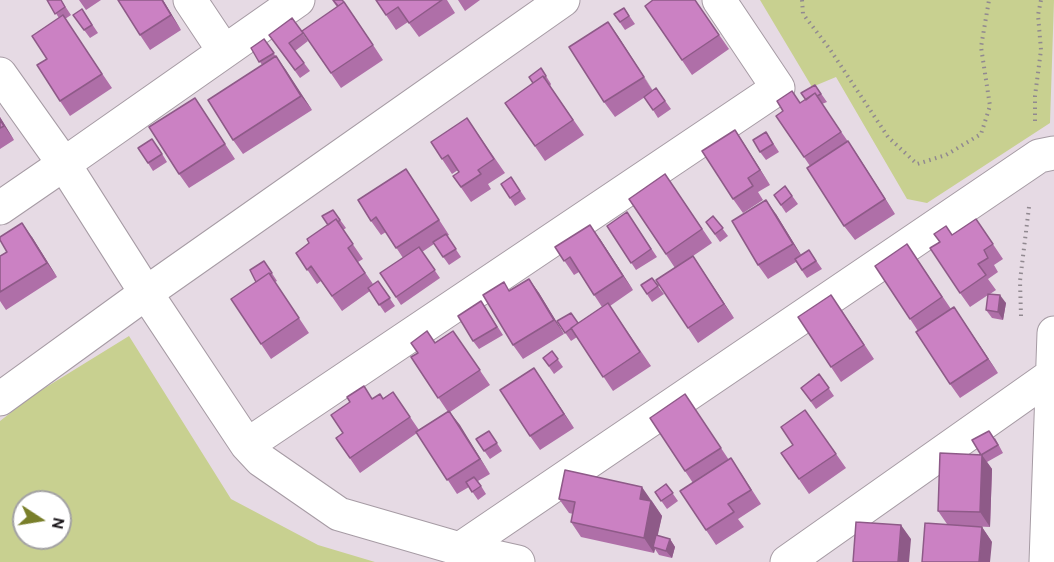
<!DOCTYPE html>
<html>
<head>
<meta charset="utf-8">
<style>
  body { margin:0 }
  #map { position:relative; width:1054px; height:562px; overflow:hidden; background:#e6dae4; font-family:Cabin,sans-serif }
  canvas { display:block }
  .north { position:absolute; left:12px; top:490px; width:60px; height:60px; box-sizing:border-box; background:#fff; border:2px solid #a3a2a3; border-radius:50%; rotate:102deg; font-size:16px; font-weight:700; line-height:24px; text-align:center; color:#1a161a }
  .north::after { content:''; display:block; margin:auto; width:21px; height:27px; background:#797f2a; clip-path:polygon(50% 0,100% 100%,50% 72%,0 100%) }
</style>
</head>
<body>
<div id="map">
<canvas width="1054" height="562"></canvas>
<div class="north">N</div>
</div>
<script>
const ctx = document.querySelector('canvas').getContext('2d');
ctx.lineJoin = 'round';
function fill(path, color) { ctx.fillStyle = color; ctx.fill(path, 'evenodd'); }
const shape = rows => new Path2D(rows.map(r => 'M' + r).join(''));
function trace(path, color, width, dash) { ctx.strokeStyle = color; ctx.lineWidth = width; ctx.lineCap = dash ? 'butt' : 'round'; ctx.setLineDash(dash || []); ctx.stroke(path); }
const green = shape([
  [760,0,1054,0,1050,123,927,203,907,199,836,77,812,87],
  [129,336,231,499,318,545,375,562,0,562,0,421,35,394],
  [24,502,60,502,60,538,24,538]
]);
const path = shape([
  [802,0,803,14,829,48,888,137,917,164,946,155,981,134,990,106,981,47,989,0],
  [1035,121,1035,96,1041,50,1038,15,1041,0],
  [1021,316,1020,281,1029,207]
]);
const minor = shape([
  [190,0,224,51],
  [0,74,64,164,298,0],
  [0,208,64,164,146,293,247,445,261,460,339,514,460,549,518,562],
  [247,445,778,88,719,0],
  [460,549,1039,156,1054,153],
  [787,562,1052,375,1054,375],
  [1046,562,1054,333]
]);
const tertiary = shape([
  [0,399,146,293,563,0]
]);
const wall = shape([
  [47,0,61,0,71,15,65,19,112,88,70,116,60,101,47,59,59,18],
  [79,0,101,0,86,10],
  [163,0,181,30,150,50,140,35],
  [332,0,354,16,383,60,341,88,302,31,337,7],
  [376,0,447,0,455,13,419,37,408,22,396,30],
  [458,0,480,0,465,11],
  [695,0,729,49,692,75,645,6],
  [624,8,635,24,625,30,614,14],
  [82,9,98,33,90,38,73,15],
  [292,18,308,41,295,51,310,71,300,78,269,35],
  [608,22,653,91,656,88,671,109,658,118,645,97,615,117,604,102],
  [264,39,312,110,243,154,233,140,262,65,251,48],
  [541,68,551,84,550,86,584,135,545,161,505,103,533,83],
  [815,85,827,102,822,104,858,156,895,214,855,240,844,226,810,166,776,116,783,111,800,103,806,100],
  [195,98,235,159,189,188,179,174],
  [0,117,14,140,0,149],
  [467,118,505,173,488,184,491,189,471,202,453,176,459,172,458,170,452,174,442,159],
  [735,130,770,185,758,192,763,200,743,213,733,199],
  [766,132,779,152,766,160,760,152],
  [158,147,167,162,153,171,148,163],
  [665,174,712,243,693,256,734,318,698,343,688,328,675,268,629,199],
  [511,177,526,199,515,206,501,184],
  [416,184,449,235,447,236,461,257,449,265,434,244,422,252,440,278,401,305,380,273,403,258,386,232,381,235,371,221],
  [785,186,798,204,786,213,774,195],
  [333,210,346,228,343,230,363,259,358,262,373,284,378,281,395,306,385,313,370,291,342,311,321,281,317,284,296,253,309,243,328,225],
  [627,212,657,257,636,270,607,226],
  [776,214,801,255,809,250,822,269,807,278,796,262,768,279,758,265],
  [713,216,728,236,720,242,706,222],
  [976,219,1003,259,994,265,998,272,988,279,996,290,990,294,1006,303,1003,320,992,318,986,310,988,295,970,307,960,293,952,235],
  [32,237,57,277,6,310,0,301,0,256],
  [600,239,633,290,610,306,651,366,613,391,577,337,571,341,557,321,578,323,602,307,579,272,574,275,555,247],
  [907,244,951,309,954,307,998,373,960,398,950,384,918,331,875,266],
  [264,261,277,281,275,282,309,333,271,359,261,344,256,282],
  [652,278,664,294,652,302,641,285],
  [529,279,539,293,564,334,523,359,513,345,510,290],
  [481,301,503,335,479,349,473,341],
  [841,309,874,359,841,382,831,367],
  [453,331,490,385,450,412,490,474,478,481,486,494,478,500,469,487,457,494,417,433,360,473,336,438,343,433,372,399,383,398,393,392,419,430,448,412,411,357],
  [552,351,563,367,554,374,543,358],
  [819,374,834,396,816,409,801,388],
  [544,383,574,428,540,450,530,436],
  [685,394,729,460,741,473,761,504,738,519,744,527,716,545,706,530,693,483,685,471],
  [805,410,846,468,809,494,781,453,793,445],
  [489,431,502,451,490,459,476,439],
  [995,438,1003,453,987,462,992,469,990,527,969,526,982,527,992,542,947,524,938,511,981,455],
  [666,484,678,501,667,509,655,492],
  [559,499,652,501,662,516,657,536,670,539,675,547,672,558,659,555,655,549,654,553,581,537,571,522,573,514,569,513]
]);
const shadedWall = shape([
  [162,0,163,0,181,30,171,15],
  [608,22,618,36,654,92,644,77],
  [276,56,286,70,312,110,301,96],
  [0,117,14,140,0,120],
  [735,130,745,145,770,185,760,170],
  [848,141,858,156,895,214,885,199],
  [766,200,776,214,803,258,793,244],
  [22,223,32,237,57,277,47,263],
  [590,225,600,239,633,290,623,276],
  [693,256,703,271,734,318,724,304],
  [529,279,539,293,564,334,554,320],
  [1000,295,1006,303,1003,320,998,312],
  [954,307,998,373,988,359],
  [534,368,574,428,564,414],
  [449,411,460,425,490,474,480,459],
  [982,455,992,469,990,527,980,512],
  [642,487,662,516,655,548,653,547,655,549,654,553,644,538,640,499],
  [901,525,911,539,909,562,898,562],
  [982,527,992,542,990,562,979,562],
  [670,539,675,547,672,558,666,551]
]);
const building = shape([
  [47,0,61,0,65,7,55,14,47,0],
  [118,0,162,0,171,15,140,35,118,0],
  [333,0,342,0,344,2,338,6,333,0],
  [376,0,442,0,409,23,398,7,386,15,376,0],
  [653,0,695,0,719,35,682,60,645,6,653,0],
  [344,2,373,45,331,73,302,31,344,2],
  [624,8,629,16,620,22,614,14,624,8],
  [82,9,92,25,84,30,73,15,82,9],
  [63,15,102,74,60,101,37,65,47,59,32,36,63,15],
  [292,18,303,33,289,43,304,63,295,70,269,35,292,18],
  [608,22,644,77,604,102,569,47,608,22],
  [264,39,274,53,259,62,251,48,264,39],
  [276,56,301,96,233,140,208,100,276,56],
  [541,68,546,76,544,78,543,76,533,83,529,77,541,68],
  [543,76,573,120,535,146,505,103,543,76],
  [815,85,821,94,817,96,815,93,806,100,801,93,815,85],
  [656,88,665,101,653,110,644,97,656,88],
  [792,91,800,103,815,93,841,132,804,157,776,116,783,111,777,101,792,91],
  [195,98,225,144,179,174,149,127,195,98],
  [467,118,494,159,478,170,481,174,461,187,453,176,459,172,448,155,442,159,431,142,467,118],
  [0,120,4,126,0,128,0,120],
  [735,130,760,170,748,178,753,186,733,199,702,151,735,130],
  [766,132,773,144,760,152,753,140,766,132],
  [152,139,162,154,148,163,138,148,152,139],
  [848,141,885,199,844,226,807,168,848,141],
  [406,169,439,220,396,248,376,217,371,221,358,200,406,169],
  [665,174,702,229,666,254,629,199,665,174],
  [511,177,520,191,510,198,501,184,511,177],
  [785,186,792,196,781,205,774,195,785,186],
  [766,200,793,244,758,265,732,221,766,200],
  [333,210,340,220,338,222,336,219,328,225,322,216,333,210],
  [627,212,651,249,631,263,607,226,627,212],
  [713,216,723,228,715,234,706,222,713,216],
  [336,219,353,244,348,248,365,273,332,296,311,266,307,270,296,253,309,243,307,239,336,219],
  [976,219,993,244,984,250,988,258,978,264,986,275,960,293,930,248,940,242,934,234,946,226,952,235,976,219],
  [22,223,47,263,0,292,0,256,7,252,0,240,0,237,22,223],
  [590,225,623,276,594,295,570,257,564,261,555,247,590,225],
  [446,234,456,249,443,257,433,242,446,234],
  [907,244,942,297,910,319,875,266,907,244],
  [419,247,435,270,396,297,380,273,419,247],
  [809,250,816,261,802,270,795,259,809,250],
  [693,256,724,304,688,328,656,280,693,256],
  [264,261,272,273,270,274,269,273,256,282,250,270,264,261],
  [269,273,299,318,261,344,231,299,269,273],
  [652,278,658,286,647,294,641,285,652,278],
  [529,279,554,320,513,345,483,295,504,282,509,291,529,279],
  [378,281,390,298,379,305,368,288,378,281],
  [988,294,1000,295,998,312,986,310,988,294],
  [831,295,864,345,831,367,798,317,831,295],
  [481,301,497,327,473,341,458,316,481,301],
  [608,303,640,352,603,377,571,328,608,303],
  [954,307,988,359,950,384,916,332,954,307],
  [571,313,578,323,565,333,557,321,571,313],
  [427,331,435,343,453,331,480,370,438,398,411,357,418,353,411,343,427,331],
  [552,351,558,359,549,366,543,358,552,351],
  [534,368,564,414,530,436,500,390,534,368],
  [819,374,829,388,811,401,801,388,819,374],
  [364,386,372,399,380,394,383,399,393,392,410,417,350,458,336,438,343,433,331,415,350,402,347,397,364,386],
  [685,394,721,448,685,471,650,418,685,394],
  [805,410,836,454,799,479,781,453,793,445,781,427,805,410],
  [449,411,480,459,447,480,416,432,449,411],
  [489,431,497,443,484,451,476,439,489,431],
  [989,431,998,445,981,455,972,440,989,431],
  [940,453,982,455,980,512,938,511,940,453],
  [731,458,751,490,728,504,734,512,706,530,680,491,731,458],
  [565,470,642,487,640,499,651,501,644,538,571,522,575,502,559,499,565,470],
  [474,477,481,486,472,492,466,482,474,477],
  [666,484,673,493,661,501,655,492,666,484],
  [856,522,901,525,898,562,853,562,856,522],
  [925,523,982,527,979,562,922,562,925,523],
  [656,535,670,539,666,551,653,547,656,535]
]);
fill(green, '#c8d090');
trace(minor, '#a69ba4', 35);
trace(tertiary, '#a69ba4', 35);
trace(path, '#918990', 4, [1.5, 4.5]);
trace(minor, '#fff', 33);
trace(tertiary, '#fff', 33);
fill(wall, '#af6fa8');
fill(shadedWall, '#8e5a88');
fill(building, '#cb81c3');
trace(building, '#8e5a88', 1.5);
</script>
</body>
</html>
